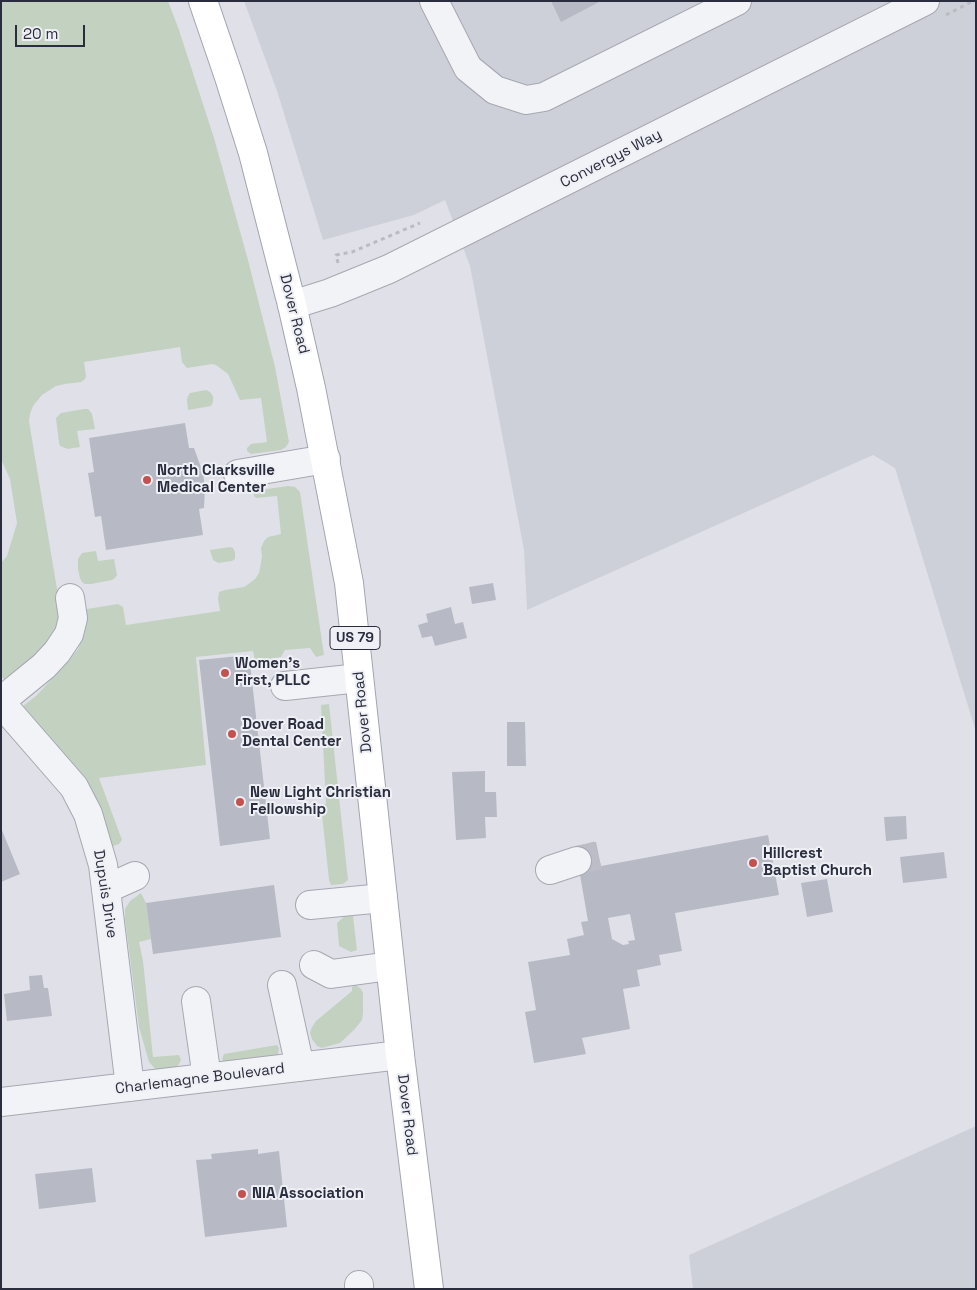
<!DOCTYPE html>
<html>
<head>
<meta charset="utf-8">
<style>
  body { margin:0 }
  #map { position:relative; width:977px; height:1290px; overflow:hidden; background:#e0e1e8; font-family:"Space Grotesk",sans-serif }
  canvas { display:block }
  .frame { position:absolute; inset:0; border:2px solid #2a2d3d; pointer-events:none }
  .scale { position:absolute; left:15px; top:25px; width:70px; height:22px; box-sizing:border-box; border:2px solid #2a2d3d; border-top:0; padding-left:6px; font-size:15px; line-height:18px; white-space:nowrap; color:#2a2d3d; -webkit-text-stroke:4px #eff0f5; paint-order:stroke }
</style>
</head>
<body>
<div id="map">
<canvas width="977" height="1290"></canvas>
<div class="frame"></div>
<div class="scale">20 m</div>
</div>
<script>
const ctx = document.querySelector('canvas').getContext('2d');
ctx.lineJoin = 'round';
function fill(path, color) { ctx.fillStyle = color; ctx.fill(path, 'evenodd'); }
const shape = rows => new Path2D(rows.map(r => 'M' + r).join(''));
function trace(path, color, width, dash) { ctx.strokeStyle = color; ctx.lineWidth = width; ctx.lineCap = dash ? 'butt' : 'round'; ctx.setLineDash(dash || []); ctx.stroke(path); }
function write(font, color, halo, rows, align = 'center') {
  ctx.font = font + ' "Space Grotesk",sans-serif'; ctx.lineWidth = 4; ctx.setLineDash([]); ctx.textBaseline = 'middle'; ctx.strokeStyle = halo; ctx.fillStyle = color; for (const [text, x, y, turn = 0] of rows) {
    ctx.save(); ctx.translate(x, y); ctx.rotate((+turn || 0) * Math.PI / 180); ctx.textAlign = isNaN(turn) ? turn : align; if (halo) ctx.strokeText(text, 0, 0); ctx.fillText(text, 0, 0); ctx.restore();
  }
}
const built = shape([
  [244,1,976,1,976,732,895,468,873,455,527,610,524,550,470,266,445,200,414,215,323,240,277,91],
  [976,1126,976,1289,693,1289,689,1255]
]);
const green = shape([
  [1,1,168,1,179,30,214,138,248,260,275,367,289,442,286,447,281,450,251,454,247,451,247,448,251,444,267,442,261,398,240,400,228,374,216,365,212,364,187,368,182,362,180,347,84,362,86,376,85,379,81,382,65,384,56,386,42,395,33,406,30,414,29,421,61,613,60,622,50,641,39,655,7,682,1,676,1,563,7,556,17,523,10,479,1,459],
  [206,390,210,392,213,396,213,402,211,406,188,410,187,400,188,396,190,393],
  [84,409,88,409,90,411,92,414,95,429,77,431,80,447,68,449,60,446,59,443,56,418,61,413],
  [288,486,295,487,300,492,324,655,316,657,310,648,285,650,281,657,255,661,253,651,196,657,206,765,99,778,122,840,119,844,110,847,88,784,23,706,36,696,64,666,78,649,84,635,87,622,87,609,118,604,123,607,126,625,220,611,218,599,219,592,225,590,244,587,247,585,255,579,259,573,260,568,262,557,261,548,264,541,268,537,281,534,277,496,256,498,254,496,253,491],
  [230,547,233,548,235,552,235,559,232,561,218,563,213,560,210,550],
  [96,551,98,561,114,559,117,575,115,578,112,580,91,584,85,584,82,582,80,578,78,569,78,559,82,553],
  [329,704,348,880,343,884,331,885,329,880,321,805,326,804,321,705],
  [141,893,146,903,151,939,139,942,143,961,153,1057,179,1055,181,1060,179,1064,174,1071,159,1073,149,1062,139,1027,125,919,125,909,130,901],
  [347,914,353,916,357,950,351,952,339,946,337,923],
  [356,985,361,989,363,993,363,1013,362,1020,354,1030,340,1043,322,1048,317,1046,312,1039,310,1033,312,1027,316,1021,352,991,352,987],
  [277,1045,279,1048,278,1054,273,1058,225,1063,222,1059,224,1054]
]);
const building = shape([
  [551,1,601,1,561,22],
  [185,423,189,448,194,448,203,473,205,487,204,508,199,509,203,535,106,550,101,516,95,517,88,473,94,472,89,438],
  [493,583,496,600,472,604,469,587],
  [451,607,455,624,463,622,467,638,435,646,432,636,422,638,418,625,428,622,426,614],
  [249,655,270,839,220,846,199,660],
  [507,722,525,722,526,766,507,766],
  [485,771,485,792,496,792,497,817,485,817,486,838,456,840,452,772],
  [906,816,907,839,886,841,884,817],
  [1,828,20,874,1,882],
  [768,835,779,895,675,913,682,951,659,955,661,965,637,970,640,986,623,989,630,1029,582,1038,586,1054,534,1063,525,1012,536,1010,528,962,570,955,567,939,584,935,581,922,588,921,575,846,596,842,601,866],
  [630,914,635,940,628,941,629,944,623,945,612,939,608,918],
  [944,852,947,878,903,883,900,857],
  [827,879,833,912,807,917,801,883],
  [274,885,281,937,153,954,146,903],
  [42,975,44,988,48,988,52,1016,7,1021,4,994,30,990,29,976],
  [258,1149,258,1154,279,1151,287,1227,205,1237,196,1160,212,1159,211,1154],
  [92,1168,96,1202,39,1209,35,1174]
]);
const minorTunnel = shape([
  [577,861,598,855]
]);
const path = shape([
  [946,15,973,1],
  [338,263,336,255,352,252,420,223]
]);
const minor = shape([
  [434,1,468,68,495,90,526,100,544,97,737,1],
  [292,305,330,293,389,269,925,1],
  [238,474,326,459],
  [285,686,359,678],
  [1,701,44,666,57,652,69,634,73,618,70,598],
  [1,703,74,787,88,814,103,865,130,1087],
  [550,870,577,861],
  [106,889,135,876],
  [310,905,383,898],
  [314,965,331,974,390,966],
  [282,985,300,1067],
  [196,1001,207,1078],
  [1,1102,400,1055],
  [359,1285,359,1289]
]);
const major = shape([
  [203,1,229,77,253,153,292,305,311,388,349,583,400,1055,429,1289]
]);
const markers = [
  [147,480,5,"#c3514e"],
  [225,673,5,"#c3514e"],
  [232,734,5,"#c3514e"],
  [240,802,5,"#c3514e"],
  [753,863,5,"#c3514e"],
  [242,1194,5,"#c3514e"]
];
const shields = [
  [355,638,50]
];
const shieldNames = [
  ["US 79",355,638]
];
const streetNames = [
  ["Convergys Way",611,159,-27],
  ["Dover Road",294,314,76],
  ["Dover Road",363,712,-96],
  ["Dupuis Drive",105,894,81],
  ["Charlemagne Boulevard",200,1079,-7],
  ["Dover Road",407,1115,83]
];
const poiNames = [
  ["North Clarksville",157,471],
  ["Medical Center",157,488],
  ["Women's",235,664],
  ["First, PLLC",235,681],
  ["Dover Road",242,725],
  ["Dental Center",242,742],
  ["New Light Christian",250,793],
  ["Fellowship",250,810],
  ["Hillcrest",763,854],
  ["Baptist Church",763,871],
  ["NIA Association",252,1194]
];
fill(built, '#ced0d9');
fill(green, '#c3d1c1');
fill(building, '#b7bac4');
trace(minorTunnel, '#bcbdc6', 28, [28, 14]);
trace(minor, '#a6a7b1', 30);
trace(major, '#a0a4b2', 30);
trace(path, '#babcc2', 3, [4, 4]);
trace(minor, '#f2f3f6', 28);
trace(major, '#fff', 28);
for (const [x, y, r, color] of markers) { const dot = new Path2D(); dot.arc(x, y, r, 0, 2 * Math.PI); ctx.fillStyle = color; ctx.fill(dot); trace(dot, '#eff0f5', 2); }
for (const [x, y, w] of shields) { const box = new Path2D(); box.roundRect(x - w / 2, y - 11.5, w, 23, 4); ctx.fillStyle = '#eff0f5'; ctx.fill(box); trace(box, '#2a2d3d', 1); }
write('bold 14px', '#2a2d3d', null, shieldNames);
write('15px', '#2a2d3d', '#eff0f5', streetNames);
write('bold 15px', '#2a2d3d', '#eff0f5', poiNames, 'left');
</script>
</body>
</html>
